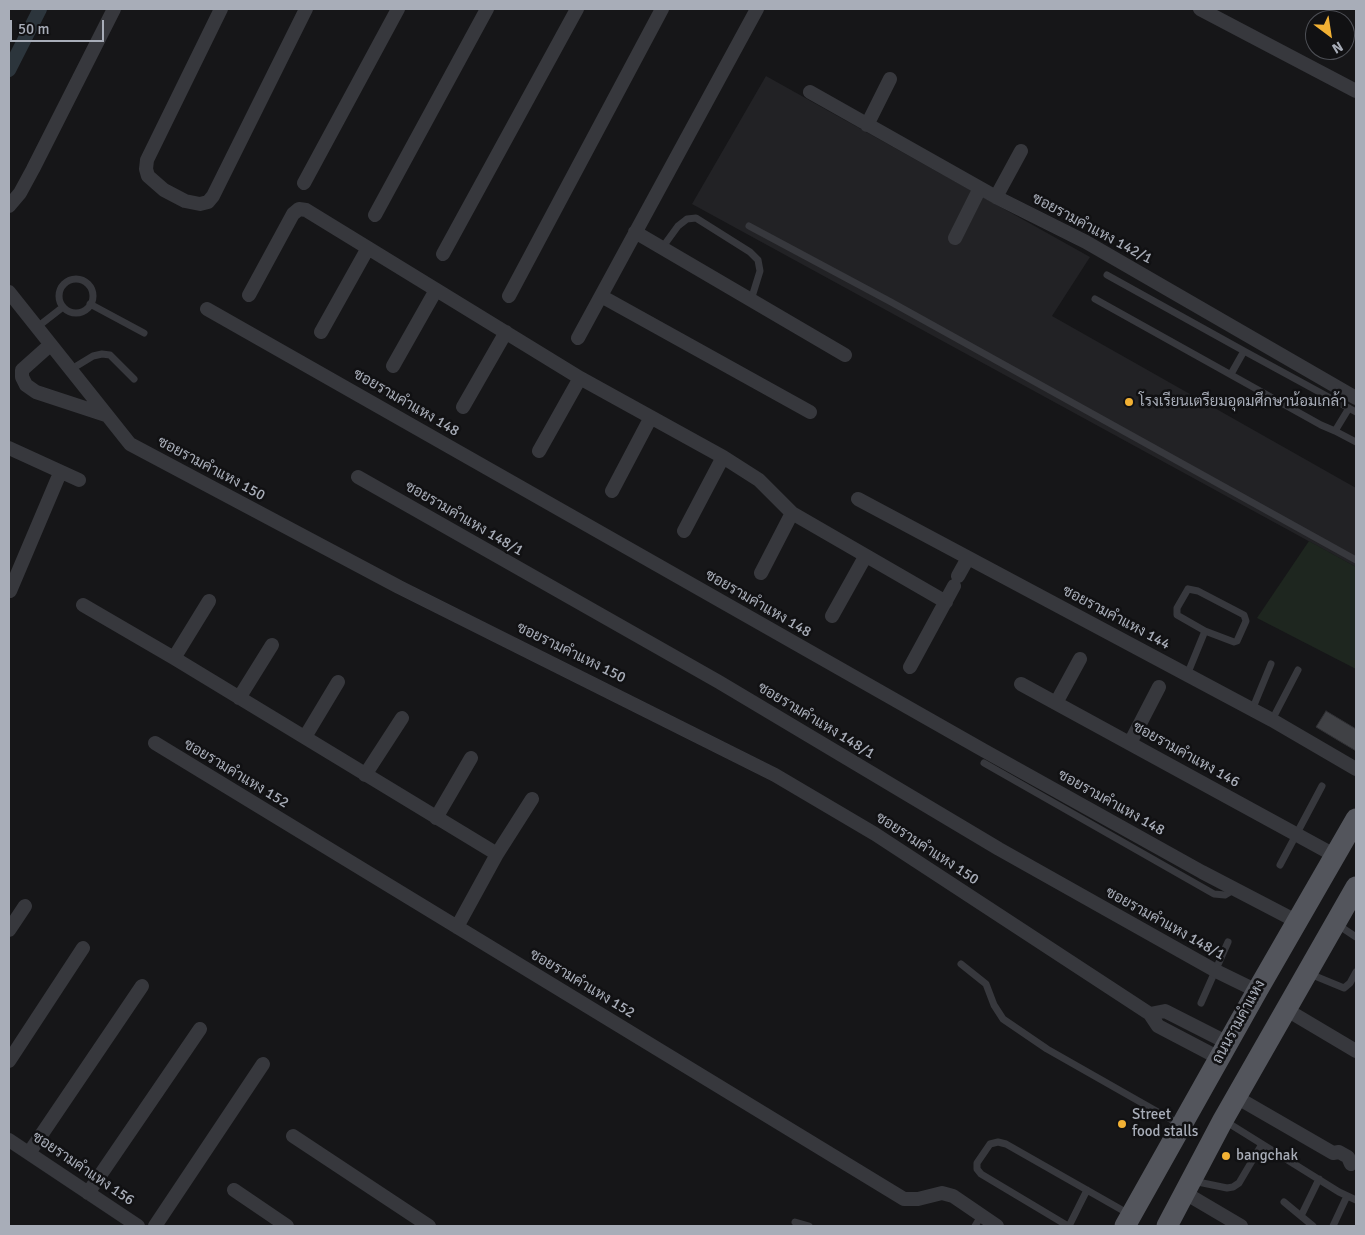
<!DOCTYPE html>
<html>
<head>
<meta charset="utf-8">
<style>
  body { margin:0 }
  #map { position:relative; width:1365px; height:1235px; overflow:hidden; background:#161618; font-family:Signika,sans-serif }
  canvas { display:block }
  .frame { position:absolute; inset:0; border:10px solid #a8adb8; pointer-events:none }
  .north { position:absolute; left:1305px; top:10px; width:50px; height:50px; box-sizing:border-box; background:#111113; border:1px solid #4d4f55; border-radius:50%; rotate:149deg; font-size:14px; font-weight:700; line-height:20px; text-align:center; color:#a8adb8 }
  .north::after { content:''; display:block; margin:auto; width:18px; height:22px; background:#f2b134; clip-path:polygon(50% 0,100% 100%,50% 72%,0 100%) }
  .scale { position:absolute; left:10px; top:20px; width:94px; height:22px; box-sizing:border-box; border:2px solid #a8adb8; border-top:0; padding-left:6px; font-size:15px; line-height:18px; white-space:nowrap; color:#a8adb8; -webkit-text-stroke:4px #111113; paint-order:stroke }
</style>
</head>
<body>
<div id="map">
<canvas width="1365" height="1235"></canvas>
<div class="frame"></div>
<div class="north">N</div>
<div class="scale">50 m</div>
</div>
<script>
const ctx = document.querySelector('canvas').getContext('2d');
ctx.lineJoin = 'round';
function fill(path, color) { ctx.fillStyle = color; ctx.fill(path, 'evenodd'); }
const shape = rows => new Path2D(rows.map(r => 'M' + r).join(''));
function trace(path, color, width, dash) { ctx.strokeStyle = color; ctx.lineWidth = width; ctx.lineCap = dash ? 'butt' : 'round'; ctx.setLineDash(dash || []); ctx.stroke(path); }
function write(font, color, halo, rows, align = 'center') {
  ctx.font = font + ' Signika,Sarabun,sans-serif'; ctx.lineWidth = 5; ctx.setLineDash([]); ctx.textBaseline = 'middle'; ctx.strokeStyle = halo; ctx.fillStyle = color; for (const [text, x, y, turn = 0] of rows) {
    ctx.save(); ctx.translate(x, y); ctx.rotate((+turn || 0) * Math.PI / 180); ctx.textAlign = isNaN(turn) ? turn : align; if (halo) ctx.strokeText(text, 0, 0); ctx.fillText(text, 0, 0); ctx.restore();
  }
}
const built = shape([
  [766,76,1090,257,1052,316,1356,488,1356,567,692,204]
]);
const green = shape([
  [1309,541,1356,567,1356,669,1257,618]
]);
const shadow = shape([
  [1326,713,1356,729,1356,752,1318,726]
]);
const canal = shape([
  [9,70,40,9]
]);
const building = shape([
  [1326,711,1356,729,1356,751,1316,727,1326,711]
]);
const lane = shape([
  [749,226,891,302,1356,560],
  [662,248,678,226,687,219,696,218,750,252,758,260,760,271,751,300],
  [1107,275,1244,351],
  '59 296a17 17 0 1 1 34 0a17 17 0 1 1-34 0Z',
  [1095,299,1321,425,1335,431,1349,408],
  [90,304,144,333],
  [36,328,63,307],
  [70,370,93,356,102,354,110,355,134,379],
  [1231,374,1244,351,1356,412],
  [1335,431,1356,442],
  [1188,589,1198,591,1244,615,1246,621,1237,641,1234,642,1205,631,1177,615,1177,608,1188,589],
  [1187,675,1205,631],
  [1252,710,1271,664],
  [1272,720,1298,670],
  [984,763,1214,894,1225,895,1235,889],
  [1280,865,1322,786],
  [1338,925,1356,937],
  [961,964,986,984,994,1005,1003,1019,1047,1049,1179,1124],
  [1310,974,1344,988,1350,983,1356,972],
  [1201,1003,1228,942],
  [1225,1121,1339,1192,1356,1200],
  [1193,1181,1227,1188,1233,1187,1239,1183,1262,1144],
  [1284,1202,1313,1226],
  [1301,1216,1319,1179],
  [795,1222,809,1226],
  [975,1226,981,1216],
  [1068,1226,981,1174,977,1169,977,1163,990,1144,998,1142,1006,1144,1129,1214],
  [1069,1226,1087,1190],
  [1333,1226,1347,1196]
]);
const street = shape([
  [221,9,147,160,146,169,148,176,164,190,185,201,200,204,208,202,213,196,306,9],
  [1200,9,1356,91],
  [810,92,996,197,1086,242,1356,398],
  [867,125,890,79],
  [304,183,398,9],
  [996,197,1021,151],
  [9,206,20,193,33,169,114,9],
  [375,215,487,9],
  [635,232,845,355],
  [955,238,980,188],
  [443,254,577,9],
  [9,292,130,444,399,587,775,775,875,834,1150,1014],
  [249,295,293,214,299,209,306,210,580,378,723,457,759,480,792,513,946,602],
  [509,296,662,9],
  [601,296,810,412],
  [207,309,983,750,1202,872,1296,921],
  [321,332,368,248],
  [578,338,757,9],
  [50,345,22,370,22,377,26,385,36,392,106,415],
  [393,366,436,290],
  [463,407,506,332],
  [9,448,79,480],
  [539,451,580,378],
  [358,477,719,682,999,849,1216,971,1257,991],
  [612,491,651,417],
  [858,499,1272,720,1356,769],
  [684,531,723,457],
  [761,573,792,513],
  [958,576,968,558],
  [10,591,60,473],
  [83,605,174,658,497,854],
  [832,616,865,557],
  [174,658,209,601],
  [910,667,954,586],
  [1021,684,1334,855],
  [239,698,272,645],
  [1056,703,1080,659],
  [305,737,338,682],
  [155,743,904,1199,918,1199,942,1193,953,1196,997,1226],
  [1130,743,1159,687],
  [365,775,402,718],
  [436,818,471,758],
  [457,927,497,854,532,799],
  [9,930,25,906],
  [1287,1010,1356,1051],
  [1219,1058,1158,1026,1150,1014,1165,1011,1228,1043],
  [9,1061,83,948],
  [1236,1097,1333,1153,1339,1152,1348,1157,1351,1164],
  [293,1136,429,1226],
  [9,1140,138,1226],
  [29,1153,142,986],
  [234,1190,287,1226],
  [88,1193,200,1029],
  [1185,1193,1241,1226],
  [155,1226,263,1064]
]);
const primary = shape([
  [1125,1226,1257,991,1356,819],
  [1167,1226,1223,1120,1356,887]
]);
const markers = [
  [1129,402,5,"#f2b134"],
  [1122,1124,5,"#f2b134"],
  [1226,1156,5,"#f2b134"]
];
const streetNames = [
  ["ซอยรามคำแหง 142/1",1092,229,28],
  ["ซอยรามคำแหง 148",406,403,30],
  ["ซอยรามคำแหง 150",211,469,28],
  ["ซอยรามคำแหง 148/1",464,519,30],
  ["ซอยรามคำแหง 148",758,604,30],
  ["ซอยรามคำแหง 144",1116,618,28],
  ["ซอยรามคำแหง 150",571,653,26],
  ["ซอยรามคำแหง 148/1",816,721,31],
  ["ซอยรามคำแหง 146",1186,755,29],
  ["ซอยรามคำแหง 152",236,774,31],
  ["ซอยรามคำแหง 148",1111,803,29],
  ["ซอยรามคำแหง 150",927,849,33],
  ["ซอยรามคำแหง 148/1",1165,924,29],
  ["ซอยรามคำแหง 152",582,984,31],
  ["ถนนรามคำแหง",1239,1022,-61],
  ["ซอยรามคำแหง 156",83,1169,34]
];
const poiNames = [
  ["โรงเรียนเตรียมอุดมศึกษาน้อมเกล้า",1139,402],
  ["Street",1132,1115],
  ["food stalls",1132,1132],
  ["bangchak",1236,1156]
];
fill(built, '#222225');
fill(green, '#1e261f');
fill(shadow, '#0007');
trace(canal, '#2c353c', 14);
fill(building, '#404145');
trace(building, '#303034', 1);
trace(lane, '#37383d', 7);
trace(street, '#37383d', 14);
trace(primary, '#53555c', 21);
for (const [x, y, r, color] of markers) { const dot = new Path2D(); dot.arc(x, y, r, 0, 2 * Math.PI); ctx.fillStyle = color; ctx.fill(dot); trace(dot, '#111113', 2); }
write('15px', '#a8adb8', '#111113', streetNames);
write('15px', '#a8adb8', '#111113', poiNames, 'left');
</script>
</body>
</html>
